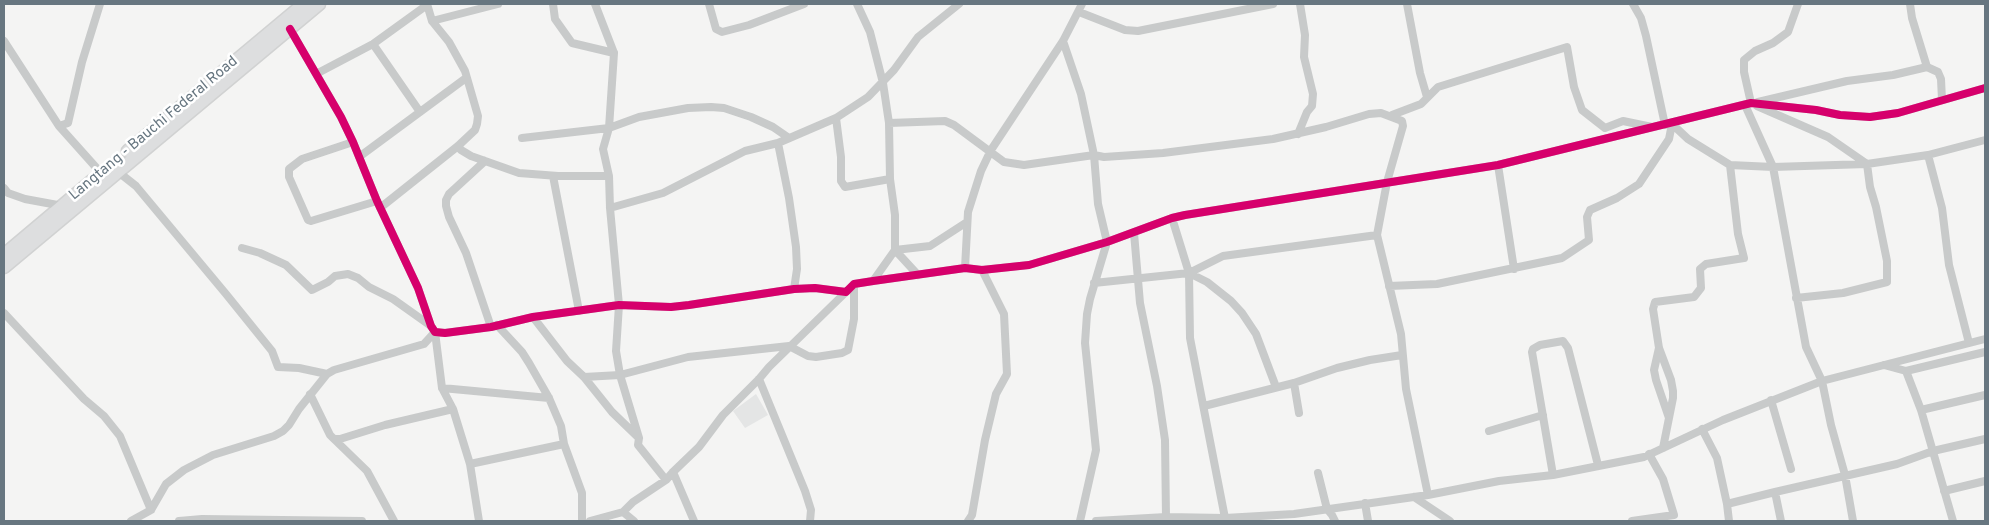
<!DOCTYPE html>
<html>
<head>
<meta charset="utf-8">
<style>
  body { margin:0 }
  #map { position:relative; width:1989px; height:525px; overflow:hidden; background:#f4f4f3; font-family:Overpass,sans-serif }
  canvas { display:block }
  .frame { position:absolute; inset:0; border:5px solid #677680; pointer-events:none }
</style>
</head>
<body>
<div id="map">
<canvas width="1989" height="525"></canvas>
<div class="frame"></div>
</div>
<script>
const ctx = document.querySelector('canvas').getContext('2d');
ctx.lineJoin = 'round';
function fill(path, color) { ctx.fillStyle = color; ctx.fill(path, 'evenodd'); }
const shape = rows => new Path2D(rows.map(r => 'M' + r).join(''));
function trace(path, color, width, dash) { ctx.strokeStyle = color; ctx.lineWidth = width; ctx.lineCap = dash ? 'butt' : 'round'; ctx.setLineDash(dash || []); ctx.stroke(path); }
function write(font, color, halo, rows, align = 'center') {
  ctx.font = font + ' Overpass,sans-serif'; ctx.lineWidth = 5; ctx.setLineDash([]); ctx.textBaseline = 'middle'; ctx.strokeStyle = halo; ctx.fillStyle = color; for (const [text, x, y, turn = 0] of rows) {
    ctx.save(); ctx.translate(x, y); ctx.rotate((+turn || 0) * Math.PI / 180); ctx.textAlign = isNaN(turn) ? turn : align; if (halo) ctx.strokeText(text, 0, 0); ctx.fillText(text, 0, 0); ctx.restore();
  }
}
const built = shape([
  [756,394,768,415,745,428,733,411]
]);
const street = shape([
  [553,4,555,19,572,43,614,53],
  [595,4,614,53,609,128,603,149,609,176,610,208,619,305,616,351,620,375,639,438],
  [709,4,716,29,722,32,749,25,804,4],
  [857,4,870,32,883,83,889,123,890,179,895,215,895,250,873,281],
  [1407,4,1420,73,1427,97],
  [1633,4,1641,18,1646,36,1665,125],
  [1910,4,1912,18,1927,67,1938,72,1941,79,1942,100],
  [1079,12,1125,30,1138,31,1273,4],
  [432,21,498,4],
  [290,29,341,117,353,142,377,201,418,288,431,326,435,332,445,333,491,327,533,317,619,305,671,307,689,305,794,289,815,288,846,292,854,284,873,281,965,268,982,270,1029,265,1107,242,1172,218,1185,215,1498,165,1751,103,1816,110,1840,115,1870,117,1898,113,1985,88],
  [4,41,59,126,101,173],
  [1063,41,1081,94,1094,155,1098,204,1107,242,1090,299,1087,314,1085,343,1096,450,1080,521],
  [373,44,420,112],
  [316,74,373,44,427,5],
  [1758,102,1847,81,1893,75,1927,67],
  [1751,103,1744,72,1744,60,1755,51,1773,43,1788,32,1798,4],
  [1745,105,1773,167,1806,347,1822,381,1831,425,1845,475,1853,521],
  [1757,106,1828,137,1867,164,1870,187,1876,207,1887,261,1887,282,1843,293,1796,298],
  [1392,115,1421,104,1438,87,1567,47,1574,87,1582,110,1605,128,1623,121,1652,127],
  [836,118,841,157,841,181,845,187,890,179],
  [889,123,945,121,954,125,1004,162,1024,165,1094,155,1104,157,1163,153,1273,139,1326,127,1369,114,1381,113,1402,121,1403,126,1387,182,1377,235,1401,334,1406,389,1428,495],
  [1672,124,1688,139,1730,165,1773,167,1867,164,1928,155,1985,140],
  [59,126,68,123,82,62,100,4],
  [1298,134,1307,112,1312,106,1313,94,1304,57,1305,35,1300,4],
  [522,138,609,128,639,117,688,108,711,107,724,108,751,117,773,127,789,138],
  [353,142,302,159,289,169,289,177,308,220,311,221,377,201],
  [778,143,789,198,796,247,797,269,794,289],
  [458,146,461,150,471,156,519,173,558,176,609,176],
  [1928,155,1942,208,1949,265,1969,343],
  [359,157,466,78],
  [485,161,449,194,446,200,446,206,449,217,466,253,491,327],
  [1498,165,1514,269],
  [117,171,136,186,226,294,272,351,278,367,299,368,327,374],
  [553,176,579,311],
  [4,188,8,193,25,199,63,206],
  [380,208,458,146,475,130,477,124,478,116,465,71,449,42,432,21,427,4],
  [610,208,663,193,745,151,778,143,836,118,868,97,894,70,918,37,959,4],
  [1172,218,1189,273,1190,338,1225,518],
  [1134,233,1140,303,1157,386,1165,440,1166,517],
  [242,248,260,253,286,265,312,290,328,282,335,276,348,274,358,278,369,287,393,299,431,326],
  [895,250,930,246,967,222],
  [895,250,918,275],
  [965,268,968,212,981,171,991,150,1063,41,1082,4],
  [1189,273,1207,282,1231,301,1242,313,1256,334,1276,387],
  [1094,283,1189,273,1223,256,1377,235],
  [1389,286,1437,284,1562,258,1589,240,1587,217,1590,210,1617,198,1639,184,1669,139,1672,124],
  [4,313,84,399,104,416,120,436,151,510],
  [533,317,567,361,584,377,612,412,639,438,638,445,666,480],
  [497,325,522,352,529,363,549,398,561,426,564,444,582,493,582,521],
  [435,332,442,388,453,409,470,464,479,521],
  [1659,348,1654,370,1656,380,1669,418,1663,448],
  [1884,365,1906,371,1921,410,1953,521],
  [1906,371,1985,352],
  [584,377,620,375,688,357,789,346,808,356,816,357,842,353,848,350,854,319,854,284],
  [759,379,805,491,811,510,810,521],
  [1294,383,1299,413],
  [442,388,549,398],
  [310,394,330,435,334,439,340,439,385,425,453,409],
  [1771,400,1791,469],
  [1204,406,1294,383,1337,368,1370,360,1402,355],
  [1921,410,1985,395],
  [1669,418,1673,398,1673,391,1671,380,1659,348,1653,309,1655,302,1694,297,1701,288,1700,269,1706,264,1744,258,1738,234,1730,165],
  [1702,429,1717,458,1727,504,1729,521],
  [1489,431,1543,415],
  [334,439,367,471,394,521],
  [470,464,564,444],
  [673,472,694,521],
  [1318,473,1327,509,1332,515,1335,521],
  [1553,475,1532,352,1533,349,1540,345,1563,341,1568,348,1598,465],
  [1944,491,1985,481],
  [1775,492,1897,464,1933,451,1985,439],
  [1414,497,1450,521],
  [1365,503,1368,521],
  [1727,504,1775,492,1781,521],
  [623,512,633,502,666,480,673,472,699,447,723,415,759,379,769,367,846,292],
  [131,521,151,510,166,484,184,470,213,455,274,436,283,431,289,425,299,409,327,374,334,370,424,344,435,332],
  [179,521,202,519,362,521],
  [590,521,623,512,634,521],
  [968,521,972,515,985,440,996,394,1007,374,1004,314,982,270],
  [1096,521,1166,517,1225,518,1294,514,1428,495,1499,481,1553,475,1644,457,1723,420,1822,381,1985,339],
  [1632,521,1674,515,1663,479,1649,454]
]);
const primary = shape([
  [128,151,304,4],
  [4,255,93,180],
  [4,267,319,4]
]);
const cycleway = shape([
  [290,29,341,117,353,142,377,201,418,288,431,326,435,332,445,333,491,327,533,317,619,305,671,307,689,305,794,289,815,288,846,292,854,284,873,281,965,268,982,270,1029,265,1107,242,1172,218,1185,215,1498,165,1751,103,1816,110,1840,115,1870,117,1898,113,1985,88]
]);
const streetNames = [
  ["Langtang - Bauchi Federal Road",154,129,-40]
];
fill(built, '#e4e5e5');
trace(primary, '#d1d2d2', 15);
trace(street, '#c8caca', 8);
trace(primary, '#dddedf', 12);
trace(cycleway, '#d6006c', 8);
write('15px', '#677680', '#fff', streetNames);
</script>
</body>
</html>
